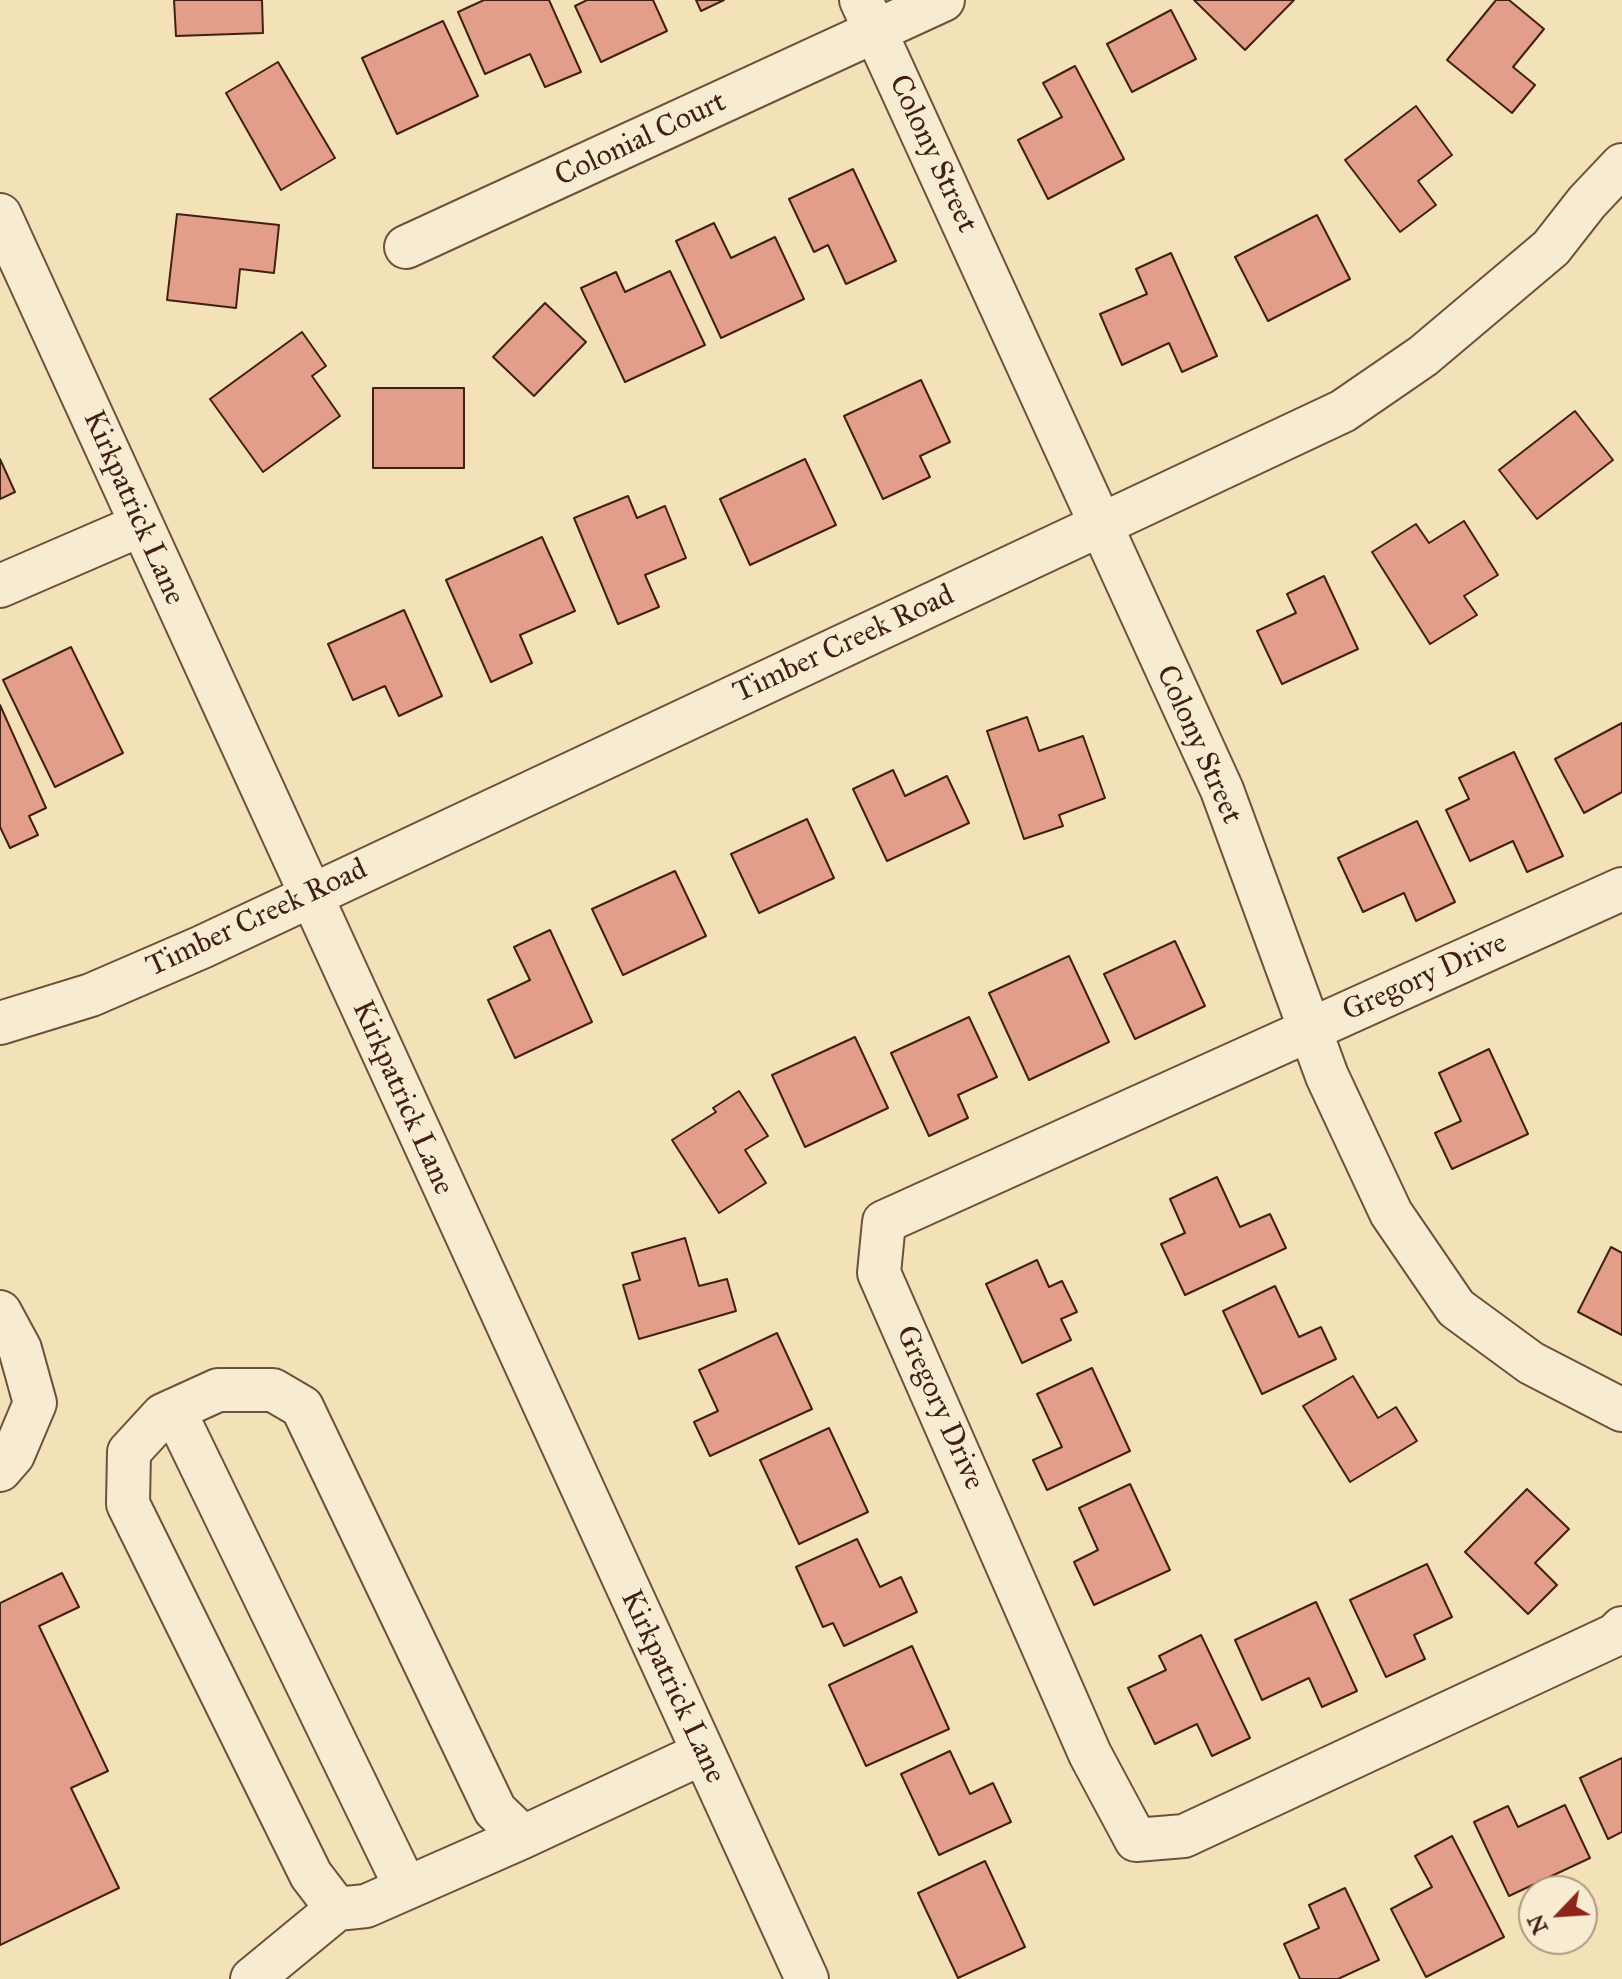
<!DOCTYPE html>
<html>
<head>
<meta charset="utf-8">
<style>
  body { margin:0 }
  #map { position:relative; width:1622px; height:1979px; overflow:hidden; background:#f3e2b8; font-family:"IM FELL Great Primer",serif }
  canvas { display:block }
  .north { position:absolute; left:1518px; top:1875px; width:80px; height:80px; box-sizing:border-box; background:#f7ecd1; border:2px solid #af9a85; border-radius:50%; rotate:245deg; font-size:22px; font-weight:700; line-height:32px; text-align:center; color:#421f13 }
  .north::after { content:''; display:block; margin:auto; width:28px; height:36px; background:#8f2418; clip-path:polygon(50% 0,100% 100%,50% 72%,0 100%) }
</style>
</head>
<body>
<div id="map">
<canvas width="1622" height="1979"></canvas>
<div class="north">N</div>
</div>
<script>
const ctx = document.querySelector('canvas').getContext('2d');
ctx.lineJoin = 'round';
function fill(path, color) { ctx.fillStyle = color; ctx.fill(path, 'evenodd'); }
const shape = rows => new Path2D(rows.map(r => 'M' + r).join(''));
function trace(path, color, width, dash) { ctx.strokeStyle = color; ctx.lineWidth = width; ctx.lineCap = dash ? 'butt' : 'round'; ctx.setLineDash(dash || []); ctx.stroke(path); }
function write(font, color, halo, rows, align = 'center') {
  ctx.font = font + ' "IM FELL Great Primer",serif'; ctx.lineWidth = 6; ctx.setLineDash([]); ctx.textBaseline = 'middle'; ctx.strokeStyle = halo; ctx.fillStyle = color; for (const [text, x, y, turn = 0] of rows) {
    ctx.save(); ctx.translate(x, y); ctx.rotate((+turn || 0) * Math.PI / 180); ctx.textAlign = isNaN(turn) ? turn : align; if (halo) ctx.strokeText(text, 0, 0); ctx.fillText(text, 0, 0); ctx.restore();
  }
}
const building = shape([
  [174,0,262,0,263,33,176,36,174,0],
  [484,0,549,0,581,72,545,87,530,54,485,74,458,12,484,0],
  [587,0,653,0,667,31,601,62,575,6,587,0],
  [696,0,724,0,701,11,696,0],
  [1194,0,1294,0,1245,50,1194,0],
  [1496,0,1509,0,1544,29,1513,67,1535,85,1512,113,1447,60,1496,0],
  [1171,10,1196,59,1132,92,1107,44,1171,10],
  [443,21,478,96,397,134,362,58,443,21],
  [278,62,335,158,281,190,226,93,278,62],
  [1075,66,1124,159,1048,199,1018,140,1062,117,1043,83,1075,66],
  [1416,106,1452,155,1418,181,1436,205,1400,232,1345,160,1416,106],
  [853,169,896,261,846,284,828,245,814,252,789,199,853,169],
  [177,214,279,225,274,273,240,269,236,308,167,300,177,214],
  [1317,215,1350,279,1268,321,1235,257,1317,215],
  [714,223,731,258,775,237,804,299,721,338,676,241,714,223],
  [1171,253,1217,356,1182,372,1169,343,1122,365,1100,314,1147,294,1136,269,1171,253],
  [670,271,705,345,625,382,581,288,616,272,625,292,670,271],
  [545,303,586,342,534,396,493,357,545,303],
  [302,332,326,366,312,376,340,416,263,472,210,399,302,332],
  [921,380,950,442,920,456,930,477,883,499,844,416,921,380],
  [373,388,464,388,464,468,373,468,373,388],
  [1575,411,1613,460,1537,519,1499,470,1575,411],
  [0,459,15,492,0,499,0,459],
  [805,459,836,525,750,565,720,499,805,459],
  [628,496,637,518,665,506,686,558,645,575,659,607,618,624,574,518,628,496],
  [1464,521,1498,575,1464,596,1477,615,1430,644,1372,552,1416,524,1429,543,1464,521],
  [542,537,575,611,520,635,532,663,491,682,446,580,542,537],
  [1324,576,1358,649,1282,684,1257,631,1296,613,1287,594,1324,576],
  [404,610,442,696,399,716,385,686,353,700,328,644,404,610],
  [71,647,123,753,55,787,3,680,71,647],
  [0,705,46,808,29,816,38,835,10,848,0,827,0,705],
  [1027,717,1039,751,1083,736,1105,798,1059,815,1063,826,1024,839,987,731,1027,717],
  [1622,723,1622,792,1584,813,1555,759,1622,723],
  [1514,752,1563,856,1527,872,1513,841,1470,861,1446,810,1469,799,1459,778,1514,752],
  [893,770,905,796,947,776,969,823,887,861,853,789,893,770],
  [807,819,834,878,759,913,731,854,807,819],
  [1417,821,1455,902,1416,921,1404,893,1363,912,1338,858,1417,821],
  [675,871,706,936,623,975,592,909,675,871],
  [550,930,592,1022,515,1058,488,1000,530,980,514,947,550,930],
  [1175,941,1205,1006,1135,1039,1104,974,1175,941],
  [1069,956,1109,1042,1029,1080,989,993,1069,956],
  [969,1017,997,1077,958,1095,968,1118,929,1136,891,1053,969,1017],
  [855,1037,888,1108,805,1147,772,1075,855,1037],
  [1489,1049,1528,1134,1452,1169,1435,1133,1461,1121,1439,1073,1489,1049],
  [739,1091,768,1136,745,1150,766,1183,719,1213,672,1140,716,1112,713,1108,739,1091],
  [1217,1177,1240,1227,1270,1214,1286,1248,1185,1295,1161,1244,1185,1233,1170,1199,1217,1177],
  [685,1238,699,1286,727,1279,736,1311,639,1339,623,1285,640,1280,632,1253,685,1238],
  [1611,1247,1622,1253,1622,1335,1578,1312,1611,1247],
  [1037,1260,1049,1287,1062,1281,1077,1312,1061,1319,1071,1340,1022,1363,986,1284,1037,1260],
  [1275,1286,1299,1337,1321,1327,1336,1359,1262,1394,1223,1311,1275,1286],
  [777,1333,812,1409,710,1456,694,1422,718,1411,699,1370,777,1333],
  [1092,1368,1130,1451,1047,1490,1033,1460,1062,1447,1037,1394,1092,1368],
  [1353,1376,1378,1418,1396,1407,1417,1441,1350,1482,1303,1406,1353,1376],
  [829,1428,868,1512,799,1544,760,1460,829,1428],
  [1130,1484,1170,1570,1094,1605,1074,1562,1098,1550,1079,1508,1130,1484],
  [1527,1489,1569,1529,1535,1563,1557,1585,1528,1614,1465,1552,1527,1489],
  [857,1539,880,1587,901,1577,917,1612,844,1646,833,1623,823,1627,796,1567,857,1539],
  [1427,1564,1452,1617,1414,1635,1425,1659,1386,1677,1350,1600,1427,1564],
  [62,1573,79,1607,39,1626,108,1771,71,1788,119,1888,0,1945,0,1603,62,1573],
  [1316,1602,1357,1691,1322,1707,1309,1678,1262,1700,1235,1640,1316,1602],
  [1201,1635,1250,1738,1212,1756,1197,1724,1155,1744,1128,1688,1166,1670,1159,1656,1201,1635],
  [912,1646,949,1729,866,1766,829,1685,912,1646],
  [950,1751,970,1794,993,1783,1011,1822,939,1855,901,1774,950,1751],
  [1622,1758,1622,1832,1608,1839,1580,1778,1622,1758],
  [1565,1805,1590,1858,1509,1896,1474,1822,1508,1806,1518,1827,1565,1805],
  [1452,1836,1504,1937,1426,1977,1391,1909,1432,1887,1415,1856,1452,1836],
  [985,1861,1025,1947,958,1978,918,1893,985,1861],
  [1345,1888,1379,1960,1338,1979,1300,1979,1284,1944,1319,1928,1309,1905,1345,1888]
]);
const minor = shape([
  [861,0,1222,790,1327,1076,1391,1213,1456,1308,1531,1363,1622,1410],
  [0,215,807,1979],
  [406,247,943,0],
  [0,586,141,525],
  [1622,889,884,1222,879,1273,1090,1754,1136,1840,1184,1836,1615,1635,1622,1628],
  [0,1023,91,995,202,947,1343,411,1423,356,1551,248,1587,202,1622,165],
  [0,1312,20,1349,35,1403,13,1455,0,1470],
  [174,1410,406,1888],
  [523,1837,495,1810,302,1407,273,1390,218,1390,163,1415,129,1452,128,1504,311,1875,337,1909,366,1906,523,1837,703,1753],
  [252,1979,337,1909]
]);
const streetNames = [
  ["Colonial Court",641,140,-25],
  ["Colony Street",932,154,65],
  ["Kirkpatrick Lane",133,508,66],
  ["Timber Creek Road",844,645,-25],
  ["Colony Street",1198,745,66],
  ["Timber Creek Road",257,919,-25],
  ["Gregory Drive",1425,978,-24],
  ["Kirkpatrick Lane",402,1098,66],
  ["Gregory Drive",939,1408,66],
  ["Kirkpatrick Lane",672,1687,65]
];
fill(building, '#e29e88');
trace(building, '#421f13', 2);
trace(minor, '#6e503c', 46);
trace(minor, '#f7ecd1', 42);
write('30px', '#421f13', '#f7ecd1', streetNames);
</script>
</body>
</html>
